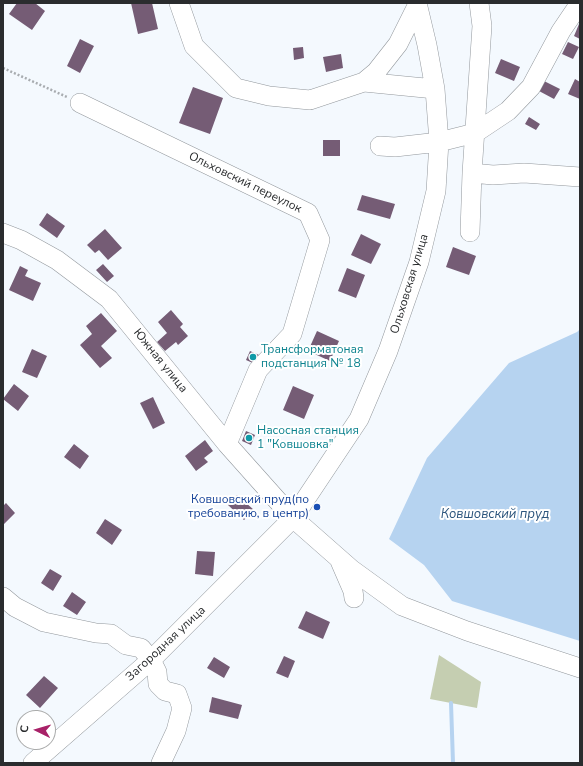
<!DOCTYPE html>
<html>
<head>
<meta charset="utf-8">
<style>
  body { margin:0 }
  #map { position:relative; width:583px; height:766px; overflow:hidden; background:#f4f9fe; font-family:"Nunito Sans",sans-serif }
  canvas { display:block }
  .frame { position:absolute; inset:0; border:4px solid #2a2c2e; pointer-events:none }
  .north { position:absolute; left:16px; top:710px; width:40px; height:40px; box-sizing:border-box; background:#fff; border:1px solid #aaabab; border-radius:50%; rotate:275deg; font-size:11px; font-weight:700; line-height:16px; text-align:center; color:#2a2c2e }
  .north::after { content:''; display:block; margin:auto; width:14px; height:18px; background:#a82168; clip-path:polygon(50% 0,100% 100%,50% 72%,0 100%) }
</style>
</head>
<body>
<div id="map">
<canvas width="583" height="766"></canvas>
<div class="frame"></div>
<div class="north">С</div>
</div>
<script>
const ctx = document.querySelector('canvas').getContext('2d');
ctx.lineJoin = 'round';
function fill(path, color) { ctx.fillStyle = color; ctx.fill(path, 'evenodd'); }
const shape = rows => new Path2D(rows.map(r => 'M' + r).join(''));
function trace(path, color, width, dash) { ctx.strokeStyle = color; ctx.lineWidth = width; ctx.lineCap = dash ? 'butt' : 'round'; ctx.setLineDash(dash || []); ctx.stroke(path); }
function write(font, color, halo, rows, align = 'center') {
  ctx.font = font + ' "Nunito Sans",sans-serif'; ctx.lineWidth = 4; ctx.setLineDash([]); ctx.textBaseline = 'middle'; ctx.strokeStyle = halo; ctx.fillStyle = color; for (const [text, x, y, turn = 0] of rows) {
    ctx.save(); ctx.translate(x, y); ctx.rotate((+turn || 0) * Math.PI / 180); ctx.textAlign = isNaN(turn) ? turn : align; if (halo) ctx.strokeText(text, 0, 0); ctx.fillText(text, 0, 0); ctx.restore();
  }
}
const green = shape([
  [439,655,481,682,477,708,430,699]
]);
const water = shape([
  [580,329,580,641,452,601,424,565,389,539,427,458,509,363,577,332]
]);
const stream = shape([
  [451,703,453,763]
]);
const building = shape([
  [17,3,35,3,45,11,32,30,9,14],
  [131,3,152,3,158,29,138,34],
  [579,24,580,25,580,39,574,36],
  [80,39,94,46,80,73,67,66],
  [568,42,579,47,573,59,562,54],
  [303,47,304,58,294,60,293,48],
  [341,54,343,68,326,72,323,57],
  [501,59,520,67,514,81,495,73],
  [575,79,580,82,580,99,568,94],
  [544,81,560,89,554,99,539,91],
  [193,87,223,98,210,134,179,123],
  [529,117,540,124,536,130,525,124],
  [323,140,340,140,340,156,323,156],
  [362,195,395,204,390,219,357,210],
  [47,213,65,226,57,238,39,225],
  [105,229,122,248,108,260,99,250,95,253,87,245],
  [361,234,381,244,371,264,351,255],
  [453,247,476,256,469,275,446,267],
  [103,264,114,276,107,282,96,270],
  [20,266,28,270,25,276,41,283,33,301,9,290],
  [347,268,365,275,356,298,338,291],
  [171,310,183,324,180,327,188,336,178,345,176,342,165,351,157,342,167,333,158,322],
  [101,313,117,331,101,346,112,358,100,368,80,345,92,334,86,326],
  [317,331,339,341,330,361,308,351],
  [32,349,47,356,37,378,22,372],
  [250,351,259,355,255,364,246,360],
  [14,384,29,396,18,411,3,399],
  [293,386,314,395,304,419,283,410],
  [153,397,165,423,153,429,140,403],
  [246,431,255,435,251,445,242,441],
  [205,440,213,451,204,458,208,462,196,471,185,456],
  [74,444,89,456,80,469,64,457],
  [237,495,254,510,244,520,228,505],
  [6,503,15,513,3,525,3,506],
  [105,519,122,530,112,545,96,533],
  [197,551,215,552,213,576,195,574],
  [50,569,62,576,53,591,41,583],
  [72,592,86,602,77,615,63,606],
  [306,611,330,622,323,639,298,628],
  [284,656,295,661,288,678,276,673],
  [214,657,230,667,224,678,207,668],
  [44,676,58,688,40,708,26,695],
  [212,697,242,705,238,719,209,712]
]);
const path = shape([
  [3,68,67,97]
]);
const minor = shape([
  [179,3,194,46,236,88,269,96,310,100,364,82,435,89],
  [364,82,376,72,398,44,417,6],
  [80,103,308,213,320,240,292,334,258,370,227,444],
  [380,146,395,147,439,142,475,133,508,111,531,87,561,31,580,3],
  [472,173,493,175,524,173,580,177],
  [470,232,472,173,482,26,479,3],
  [3,233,21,240,57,260,109,299,227,444,293,518,351,569,402,606,467,631,580,668],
  [340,561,353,591,354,598],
  [3,597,15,607,44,622,96,633,111,634,126,645,141,648,151,660,157,672,158,684,165,691,177,694,182,708,176,731,161,763],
  [33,763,151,660,293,518,359,419,388,351,419,262,436,191,439,142,435,89,427,45,417,3]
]);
const markers = [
  [253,357,4,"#0f9aa8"],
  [249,438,4,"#0f9aa8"],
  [317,507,4,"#1a4fb4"]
];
const streetNames = [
  ["Ольховский переулок",245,183,26],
  ["Ольховская улица",410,284,-73],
  ["Южная улица",160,361,51],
  ["Загородная улица",166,644,-43]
];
const cultureNames = [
  ["Трансформатоная",261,350],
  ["подстанция № 18",261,364],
  ["Насосная станция",257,431],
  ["1 \"Ковшовка\"",257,445]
];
const transitNames = [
  ["Ковшовский пруд(по",309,500],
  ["требованию, в центр)",309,514]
];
const waterNames = [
  ["Ковшовский пруд",495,515]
];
fill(green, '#c5ceb1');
fill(water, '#b6d3f0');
trace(stream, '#b6d3f0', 4);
fill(building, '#755c75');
trace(minor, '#92979c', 20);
trace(path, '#a8acb0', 2.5, [2, 2]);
trace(minor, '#fff', 19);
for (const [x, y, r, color] of markers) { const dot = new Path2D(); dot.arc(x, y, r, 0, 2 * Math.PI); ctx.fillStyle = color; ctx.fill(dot); trace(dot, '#fff', 1.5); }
write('12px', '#2a2c2e', '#fff', streetNames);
write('12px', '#0d838f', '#fff', cultureNames, 'left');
write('12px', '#164399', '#fff', transitNames, 'right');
write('italic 13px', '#2c557d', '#fff', waterNames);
</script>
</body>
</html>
